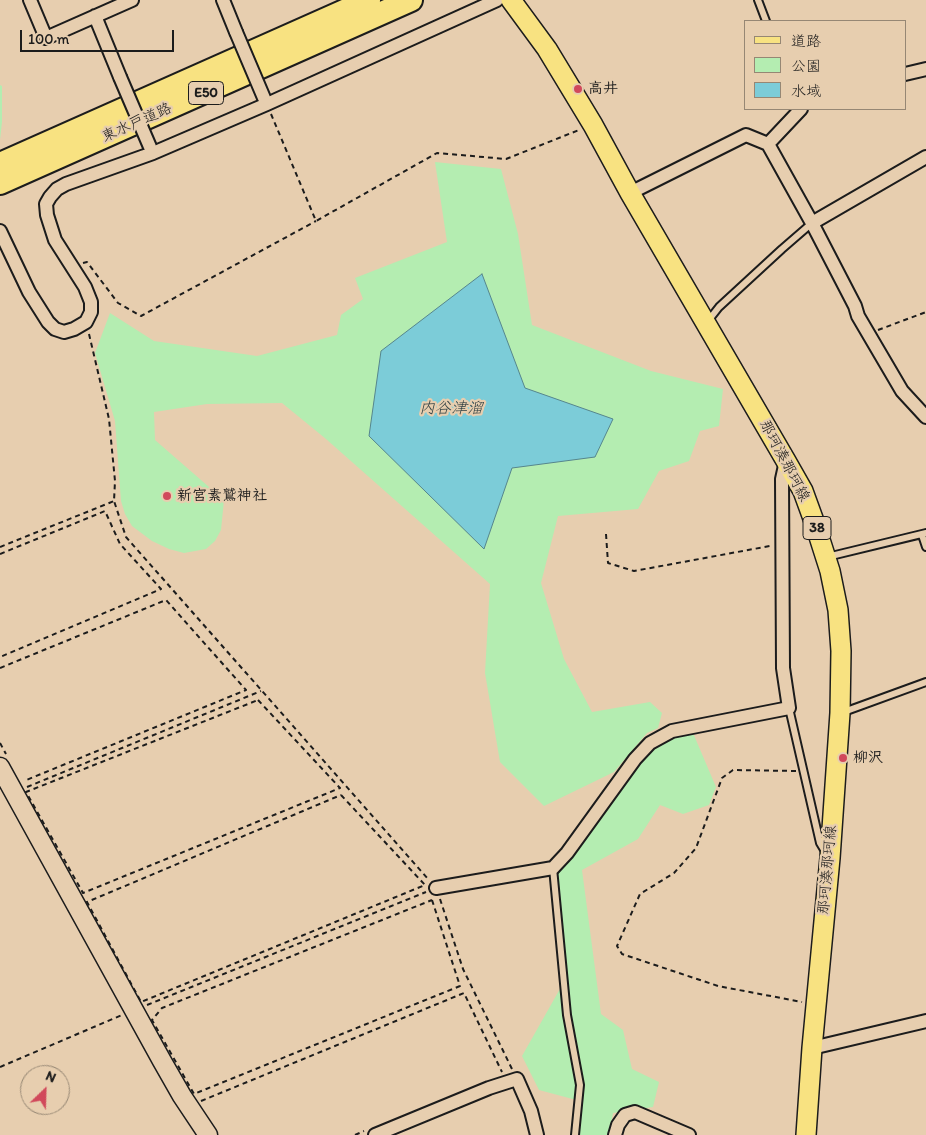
<!DOCTYPE html>
<html>
<head>
<meta charset="utf-8">
<style>
  body { margin:0 }
  #map { position:relative; width:926px; height:1135px; overflow:hidden; background:#e7ceaf; font-family:Itim,"Klee One",sans-serif }
  canvas { display:block }
  .legend { position:absolute; left:744px; top:20px; width:162px; height:90px; box-sizing:border-box; background:#e7ceaf; border:1px solid #968774; margin:0; padding:6px 9px; list-style:none; font-size:15px; color:#1c1c1c }
  .legend li { display:flex; align-items:center; gap:10px; height:25px }
  .legend b { width:25px; border:1px solid #968774 }
  .north { position:absolute; left:20px; top:1065px; width:50px; height:50px; box-sizing:border-box; background:#e7ceaf; border:1px solid #968774; border-radius:50%; rotate:24deg; font-size:14px; font-weight:700; line-height:20px; text-align:center; color:#1c1c1c }
  .north::after { content:''; display:block; margin:auto; width:18px; height:22px; background:#d1495b; clip-path:polygon(50% 0,100% 100%,50% 72%,0 100%) }
  .scale { position:absolute; left:20px; top:30px; width:154px; height:22px; box-sizing:border-box; border:2px solid #1c1c1c; border-top:0; padding-left:6px; font-size:15px; line-height:18px; white-space:nowrap; color:#1c1c1c; -webkit-text-stroke:4px #e7ceaf; paint-order:stroke }
</style>
</head>
<body>
<div id="map">
<canvas width="926" height="1135"></canvas>
<ul class="legend">
<li><b style="height:6px;background:#f8e281"></b>道路</li>
<li><b style="height:14px;background:#b4edb1"></b>公園</li>
<li><b style="height:14px;background:#7cccd8"></b>水域</li>
</ul>
<div class="north">N</div>
<div class="scale">100 m</div>
</div>
<script>
const ctx = document.querySelector('canvas').getContext('2d');
ctx.lineJoin = 'round';
function fill(path, color) { ctx.fillStyle = color; ctx.fill(path, 'evenodd'); }
const shape = rows => new Path2D(rows.map(r => 'M' + r).join(''));
function trace(path, color, width, dash) { ctx.strokeStyle = color; ctx.lineWidth = width; ctx.lineCap = dash ? 'butt' : 'round'; ctx.setLineDash(dash || []); ctx.stroke(path); }
function write(font, color, halo, rows, align = 'center') {
  ctx.font = font + ' Itim,"Klee One",sans-serif'; ctx.lineWidth = 4.5; ctx.setLineDash([]); ctx.textBaseline = 'middle'; ctx.strokeStyle = halo; ctx.fillStyle = color; for (const [text, x, y, turn = 0] of rows) {
    ctx.save(); ctx.translate(x, y); ctx.rotate((+turn || 0) * Math.PI / 180); ctx.textAlign = isNaN(turn) ? turn : align; if (halo) ctx.strokeText(text, 0, 0); ctx.fillText(text, 0, 0); ctx.restore();
  }
}
const green = shape([
  [0,85,2,86,2,122,0,140],
  [435,162,501,169,518,234,532,325,651,371,723,389,719,426,700,431,689,461,659,471,638,509,558,516,541,583,564,659,592,712,650,702,662,713,658,728,647,733,614,772,544,806,500,762,485,673,490,584,326,439,282,403,207,404,154,412,155,440,224,500,221,530,215,541,206,549,184,553,169,549,152,541,132,526,125,514,121,501,115,421,95,353,110,313,154,341,257,356,337,335,341,315,363,299,355,278,447,242],
  [693,733,716,787,709,805,683,814,660,805,638,839,582,870,601,1014,623,1030,632,1069,659,1082,653,1107,613,1113,609,1135,579,1135,580,1101,539,1090,522,1056,565,980,556,869,639,762,654,747,675,735]
]);
const water = shape([
  [482,274,525,388,613,419,595,457,512,468,484,549,369,436,381,351,482,274]
]);
const path = shape([
  [271,114,316,221,437,153,506,159,579,130],
  [83,263,87,262,118,303,141,316,316,221],
  [878,330,926,312],
  [89,334,109,419,115,481,114,501,126,537,429,880],
  [606,534,608,563,634,571,770,546],
  [0,547,114,501],
  [0,554,105,511,120,544,161,589,0,657],
  [0,668,166,600,246,690,24,781],
  [258,700,340,788,83,893,26,792,258,700],
  [0,743,6,754],
  [796,771,733,770,722,778,696,848,674,873,640,894,617,946,622,954,718,986,802,1002],
  [27,787,261,691],
  [341,795,425,885,141,1002,87,902,341,795],
  [440,899,463,969,512,1069],
  [432,900,460,986,194,1094,152,1020,162,1008,432,900],
  [147,1005,426,892],
  [0,1067,122,1015],
  [201,1101,464,993,502,1072],
  [355,1135,364,1131]
]);
const lane = shape([
  [758,0,766,21],
  [708,321,719,307,782,249,812,223],
  [922,535,926,547],
  [827,557,926,533],
  [789,708,820,843,826,853],
  [841,713,926,682],
  [553,868,567,1015,580,1085,575,1135]
]);
const street = shape([
  [30,0,46,38,132,0],
  [223,0,236,32],
  [95,16,120,77],
  [905,74,926,69],
  [768,144,801,109],
  [630,193,746,135,768,144,812,223,855,306,858,316,902,391,926,417],
  [812,223,926,157],
  [0,231,29,292,48,322,55,329,64,332,74,329,86,322,91,312,91,302,85,287,55,240,47,215,46,204,50,197,57,189,66,184,153,153,267,104,497,0],
  [436,888,553,868,567,853,635,759,650,743,672,731,789,708,783,668,782,479,786,461],
  [812,1048,926,1021],
  [375,1135,489,1088,517,1079,531,1111,537,1135],
  [615,1135,618,1125,625,1115,635,1112,689,1135]
]);
const secondary = shape([
  [0,767,162,1061,182,1096,208,1135]
]);
const primary = shape([
  [511,0,547,49,593,125,630,193,786,461,803,491,815,524,830,571,838,610,841,651,840,713,830,858,812,1048,806,1135]
]);
const highway = shape([
  [0,164,369,0],
  [0,183,411,0]
]);
const streetBridge = shape([
  [236,32,264,98],
  [120,77,150,147]
]);
const markers = [
  [578,89,5,"#d1495b"],
  [167,496,5,"#d1495b"],
  [843,758,5,"#d1495b"]
];
const shields = [
  [206,93,35],
  [817,528,28]
];
const shieldNames = [
  ["E50",206,93],
  ["38",817,528]
];
const poiNames = [
  ["高井",588,89],
  ["新宮素鷲神社",177,496],
  ["柳沢",853,758]
];
const streetNames = [
  ["東水戸道路",137,123,-24],
  ["那珂湊那珂線",784,461,62],
  ["那珂湊那珂線",828,870,-85]
];
const waterNames = [
  ["内谷津溜",451,409]
];
fill(green, '#b4edb1');
fill(water, '#7cccd8');
trace(water, '#56868d', 1);
trace(lane, '#1c1c1c', 10);
trace(street, '#1c1c1c', 16);
trace(secondary, '#1c1c1c', 21);
trace(primary, '#1c1c1c', 22);
trace(highway, '#1c1c1c', 26);
trace(path, '#1c1c1c', 2, [5, 4]);
trace(lane, '#e7ceaf', 6);
trace(street, '#e7ceaf', 12);
trace(secondary, '#e7ceaf', 18);
trace(primary, '#f8e281', 19);
trace(highway, '#f8e281', 22);
trace(streetBridge, '#1c1c1c', 16, []);
trace(streetBridge, '#e7ceaf', 12);
for (const [x, y, r, color] of markers) { const dot = new Path2D(); dot.arc(x, y, r, 0, 2 * Math.PI); ctx.fillStyle = color; ctx.fill(dot); trace(dot, '#e7ceaf', 2); }
for (const [x, y, w] of shields) { const box = new Path2D(); box.roundRect(x - w / 2, y - 11.5, w, 23, 4); ctx.fillStyle = '#e7ceaf'; ctx.fill(box); trace(box, '#1c1c1c', 1); }
write('bold 14px', '#1c1c1c', null, shieldNames);
write('bold 15px', '#1c1c1c', '#e7ceaf', poiNames, 'left');
write('15px', '#1c1c1c', '#e7ceaf', streetNames);
write('italic 16px', '#2f3f42', '#e7ceaf', waterNames);
</script>
</body>
</html>
